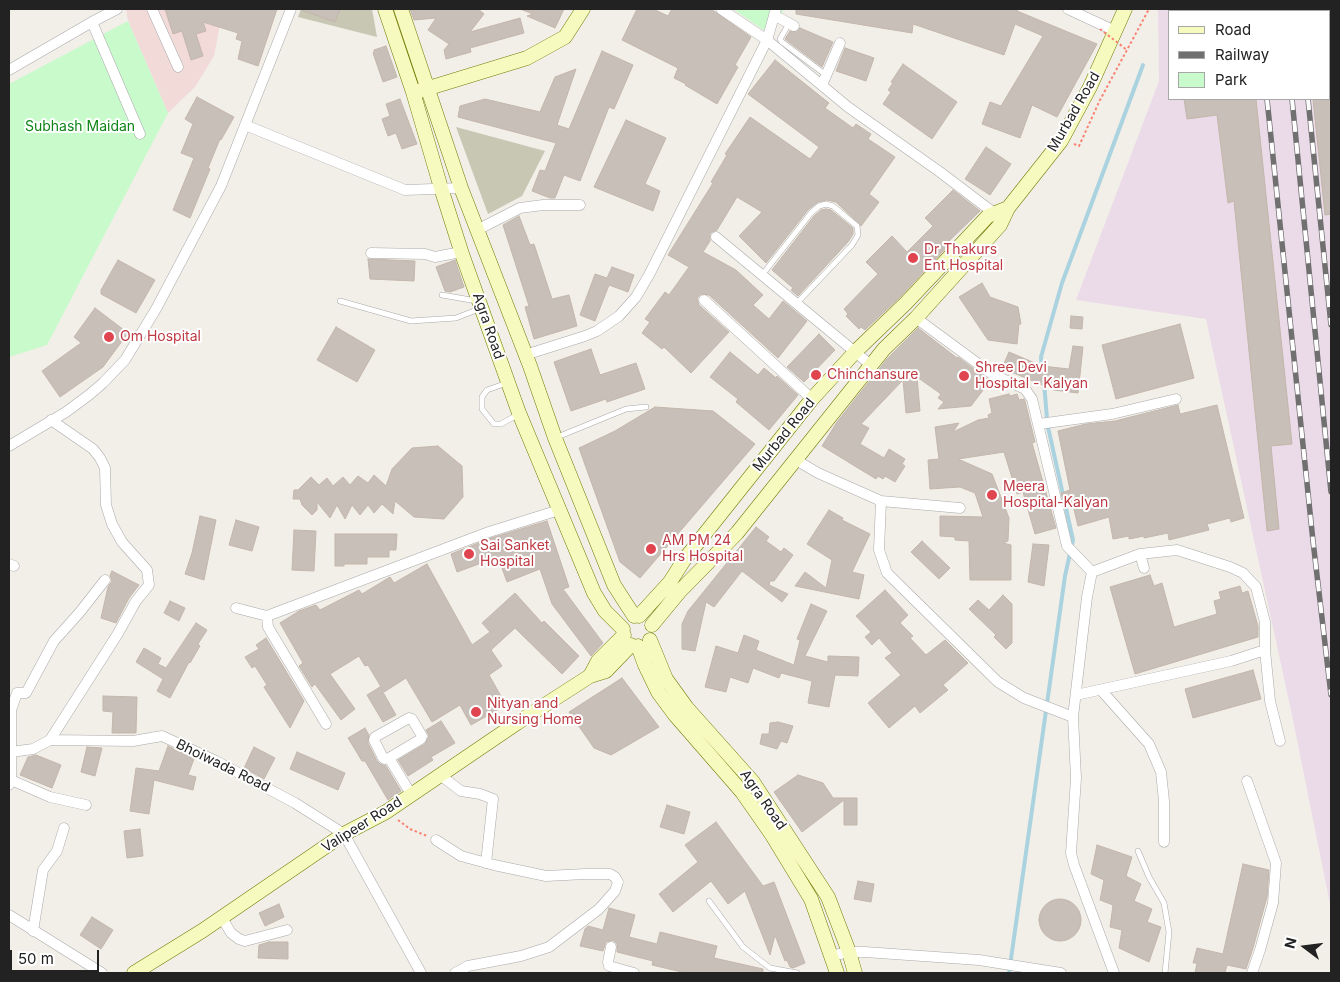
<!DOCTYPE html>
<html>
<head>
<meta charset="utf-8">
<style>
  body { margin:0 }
  #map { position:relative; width:1340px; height:982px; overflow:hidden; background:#f2efe9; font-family:Inter,sans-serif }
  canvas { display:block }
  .frame { position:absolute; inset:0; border:10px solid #222; pointer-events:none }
  .legend { position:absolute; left:1168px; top:10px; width:162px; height:90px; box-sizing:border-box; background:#fff; border:1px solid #a7a7a7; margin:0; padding:6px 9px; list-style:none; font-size:15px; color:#222 }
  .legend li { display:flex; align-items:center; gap:10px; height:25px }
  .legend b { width:25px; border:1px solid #a7a7a7 }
  .north { position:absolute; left:1280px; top:922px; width:50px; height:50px; -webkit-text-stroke:4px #fff; paint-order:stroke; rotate:285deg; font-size:14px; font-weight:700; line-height:20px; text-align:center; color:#222 }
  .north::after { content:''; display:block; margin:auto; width:18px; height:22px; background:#222; clip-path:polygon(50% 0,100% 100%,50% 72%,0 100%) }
  .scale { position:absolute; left:10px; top:950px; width:89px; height:22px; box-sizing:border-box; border:2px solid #222; border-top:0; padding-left:6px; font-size:15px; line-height:18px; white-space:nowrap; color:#222; -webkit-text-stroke:4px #fff; paint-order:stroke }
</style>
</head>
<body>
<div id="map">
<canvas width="1340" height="982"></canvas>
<div class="frame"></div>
<ul class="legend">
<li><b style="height:6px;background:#f7fabf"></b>Road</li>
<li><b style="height:6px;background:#707070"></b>Railway</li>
<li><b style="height:14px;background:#c8facc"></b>Park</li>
</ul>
<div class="north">N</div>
<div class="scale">50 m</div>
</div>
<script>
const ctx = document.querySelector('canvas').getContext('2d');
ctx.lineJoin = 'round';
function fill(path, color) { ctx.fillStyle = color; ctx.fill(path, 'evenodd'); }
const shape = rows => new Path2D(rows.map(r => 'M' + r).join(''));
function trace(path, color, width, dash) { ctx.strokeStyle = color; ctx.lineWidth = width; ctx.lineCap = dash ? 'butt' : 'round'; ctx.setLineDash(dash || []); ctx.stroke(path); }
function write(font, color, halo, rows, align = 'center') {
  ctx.font = font + ' Inter,sans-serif'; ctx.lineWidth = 4; ctx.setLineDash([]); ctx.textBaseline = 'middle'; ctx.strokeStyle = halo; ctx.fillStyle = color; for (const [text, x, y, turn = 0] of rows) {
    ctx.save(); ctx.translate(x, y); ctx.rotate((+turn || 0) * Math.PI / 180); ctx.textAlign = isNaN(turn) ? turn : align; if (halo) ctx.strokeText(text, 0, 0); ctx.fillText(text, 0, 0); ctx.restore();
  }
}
const commercial = shape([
  [126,9,223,9,214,56,195,87,168,113,128,21]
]);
const industrial = shape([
  [1158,9,1331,9,1331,909,1292,715,1206,319,1076,300,1159,81],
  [1169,11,1329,11,1329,99,1169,99]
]);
const construction = shape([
  [301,9,372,9,377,37,298,17],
  [456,127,545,151,522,196,488,214]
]);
const park = shape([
  [733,9,784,9,771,35],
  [128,21,168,113,47,345,9,357,9,84]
]);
const stream = shape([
  [1042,370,1041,357,1062,283,1143,65],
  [1044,382,1047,419],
  [1009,973,1065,576,1073,540,1048,427]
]);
const building = shape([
  [165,9,277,9,258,66,238,59,242,41,236,39,238,33,203,22,206,31,196,34,203,56,191,60,182,31,173,34,165,9],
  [301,9,340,9,335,22,301,10,301,9],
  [410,9,478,9,484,14,470,32,520,18,524,33,470,48,471,52,446,59,444,50,449,44,428,30,436,18,414,20,410,9],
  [520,9,564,9,555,28,527,16,533,14,520,9],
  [637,9,653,9,668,16,672,9,711,9,751,37,735,65,738,67,717,104,685,85,686,84,674,78,678,68,622,40,637,9],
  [796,9,1018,9,1017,11,1097,44,1057,117,1032,105,1020,138,982,124,990,102,1001,106,1043,36,1015,24,1004,55,913,24,912,33,796,14,796,9],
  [800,28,833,42,822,67,785,39,790,31,797,32,800,28],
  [386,46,397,77,383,82,373,53,374,52,374,50,386,46],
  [845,48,874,58,866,81,836,71,845,48],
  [602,51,633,65,614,109,609,107,580,181,564,175,555,198,550,198,532,191,540,170,545,171,556,143,458,117,460,106,485,99,540,112,555,77,576,69,557,125,569,129,602,51],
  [775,60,829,103,825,108,853,128,856,124,871,134,868,139,895,157,869,194,879,202,861,226,836,202,827,200,818,202,808,210,766,263,739,236,762,212,737,197,717,230,710,233,710,241,703,252,736,270,763,295,753,305,769,319,783,301,807,321,778,358,709,295,701,294,697,298,699,305,729,332,691,373,664,347,662,349,642,333,650,322,645,319,665,292,669,295,689,267,668,255,713,183,711,182,727,155,725,154,750,117,810,159,819,147,748,94,775,60],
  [903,64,957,102,932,139,883,104,891,92,888,90,893,83,891,82,903,64],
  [197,97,234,117,221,140,220,139,208,168,210,169,190,218,173,210,194,158,181,153,193,124,185,119,197,97],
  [400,99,417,144,402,149,396,133,388,136,382,119,390,116,386,104,400,99],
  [1184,99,1256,99,1292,444,1271,446,1279,529,1267,531,1234,201,1228,203,1217,115,1187,119,1184,99],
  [1313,99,1331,99,1331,214,1325,215,1313,99],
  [626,120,666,138,645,184,660,191,653,211,594,187,626,120],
  [986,147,1011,164,990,195,965,179,986,147],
  [953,190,980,211,945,245,947,247,900,297,865,330,861,327,859,329,846,316,848,314,844,309,878,274,866,262,892,236,907,252,933,226,925,218,953,190],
  [826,209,831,210,853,228,853,234,848,242,798,296,791,290,793,288,772,270,814,216,821,210,826,209],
  [519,216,530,245,534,244,552,299,569,295,577,326,534,339,525,307,529,306,503,225,519,216],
  [368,259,415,261,414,281,370,279,368,259],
  [118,260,155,280,136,313,101,294,101,290,118,260],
  [455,260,464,287,450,292,445,291,436,267,455,260],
  [612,267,634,275,628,292,609,285,595,321,580,315,595,274,607,278,612,267],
  [982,283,990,297,1018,307,1021,324,1019,324,1017,344,988,340,959,297,982,283],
  [95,308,128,333,103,367,60,397,42,371,81,343,74,337,95,308],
  [1071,316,1083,317,1082,329,1070,328,1071,316],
  [1180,324,1194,378,1116,399,1102,345,1180,324],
  [336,327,375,350,357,382,317,360,336,327],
  [918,328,957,358,958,357,990,381,971,406,938,409,944,402,938,398,941,394,917,377,920,411,906,413,903,380,861,424,869,428,860,444,884,458,889,449,905,459,902,464,905,466,895,482,885,476,883,479,878,476,876,479,822,446,837,422,887,359,918,328],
  [819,334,835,350,804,382,787,367,819,334],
  [1073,346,1083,347,1078,393,1054,390,1002,368,1009,352,1042,366,1069,369,1073,346],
  [591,349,600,375,636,363,645,389,607,402,606,399,571,411,554,362,591,349],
  [730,352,758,375,764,368,776,378,777,376,798,395,769,430,736,402,738,399,710,377,730,352],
  [1009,394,1010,396,1017,394,1019,400,1024,399,1025,401,1035,442,1032,443,1056,528,1035,534,1023,492,1017,494,1004,452,958,459,992,474,1009,518,1008,541,1003,543,1011,545,1011,580,970,580,969,541,955,540,955,537,940,536,940,516,983,517,975,493,960,487,930,489,928,460,939,459,935,427,959,423,953,432,978,420,989,418,988,415,992,413,989,399,1009,394],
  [1178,405,1180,414,1217,405,1244,518,1231,522,1230,518,1207,524,1209,530,1169,540,1168,533,1144,538,1144,536,1129,539,1129,536,1113,539,1109,517,1078,526,1072,501,1064,503,1061,493,1070,490,1058,431,1086,424,1115,421,1178,405],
  [655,407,713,411,755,444,640,578,620,562,579,448,615,431,655,407],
  [438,446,462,466,463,497,444,519,414,517,395,501,393,514,382,504,374,513,368,505,360,515,352,505,345,519,337,505,330,518,317,502,317,510,312,515,302,505,300,499,293,499,294,490,298,490,311,477,319,485,327,478,333,486,343,477,350,485,358,476,368,483,374,475,386,486,392,469,412,448,438,446],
  [829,510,843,518,842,520,870,534,852,572,864,575,859,599,795,586,805,572,826,588,832,560,807,544,829,510],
  [200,516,216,520,204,580,185,574,192,553,200,516],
  [236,520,259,527,252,551,229,545,236,520],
  [547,521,569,587,563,589,603,643,591,656,552,604,540,569,507,582,498,557,457,572,451,554,491,538,547,521],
  [756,527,769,537,766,541,781,552,784,548,793,555,774,581,770,581,769,585,788,594,782,602,742,571,714,607,706,602,695,651,682,649,682,624,688,611,756,527],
  [294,530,316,531,314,571,292,570,294,530],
  [335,534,397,534,396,550,389,550,389,557,367,557,367,564,344,564,344,566,335,566,335,534],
  [922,541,950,568,939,579,911,552,922,541],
  [1033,544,1049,545,1044,586,1028,582,1033,544],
  [427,564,472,645,490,632,482,623,515,593,542,623,544,621,579,656,562,674,515,628,491,650,502,666,489,675,506,705,471,725,460,705,432,722,406,678,384,692,368,665,365,666,359,656,330,674,355,709,341,720,315,684,312,687,299,666,303,663,280,623,299,611,316,605,320,610,359,590,362,594,390,577,394,583,427,564],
  [112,571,139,585,129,598,116,623,101,618,108,587,112,581,110,575,112,571],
  [1150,575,1154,586,1162,583,1174,627,1217,614,1214,601,1221,599,1219,592,1240,586,1242,593,1248,591,1258,626,1258,637,1135,674,1110,587,1150,575],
  [885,590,908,615,900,623,913,636,910,638,926,655,945,640,968,663,943,685,948,690,920,713,915,706,889,728,868,703,901,675,885,658,892,653,879,638,872,645,865,637,871,632,856,616,885,590],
  [1003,595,1012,604,1012,643,1006,649,994,637,996,635,969,609,978,600,989,610,1003,595],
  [170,601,185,608,179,621,164,613,170,601],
  [811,604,827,611,805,656,828,662,828,656,859,657,858,676,835,675,829,707,808,703,812,681,781,673,779,678,753,668,748,683,730,677,726,692,705,687,716,646,738,653,744,635,759,641,756,650,794,665,800,640,797,639,811,604],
  [196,623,207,630,198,644,200,646,190,663,189,662,170,698,157,691,163,679,136,662,144,648,161,658,158,664,166,668,196,623],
  [266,638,304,701,290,728,264,687,267,685,255,666,252,668,245,657,259,649,256,645,266,638],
  [1253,670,1261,699,1193,718,1185,689,1253,670],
  [622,678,659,727,611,755,594,748,569,712,622,678],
  [380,687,396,715,383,722,367,695,380,687],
  [103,696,137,697,136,733,112,733,113,712,103,711,103,696],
  [441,721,455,743,431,757,433,760,408,776,398,760,425,744,429,736,426,730,441,721],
  [778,722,793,726,787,743,781,741,777,749,760,744,762,734,769,734,770,723,778,722],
  [365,728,369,735,368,743,377,761,380,764,386,766,401,791,388,800,365,761,362,761,348,738,365,728],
  [168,746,194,759,188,775,196,777,193,790,154,780,149,814,130,811,136,768,159,771,168,746],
  [87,747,102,748,95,776,81,772,87,747],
  [254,747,275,758,264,779,244,768,254,747],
  [297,752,345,773,338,790,290,769,297,752],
  [36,755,61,765,52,788,20,775,28,757,36,755],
  [798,775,823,783,833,798,857,798,857,825,844,825,844,800,802,832,774,792,798,775],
  [667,805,690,812,684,834,660,827,667,805],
  [716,822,763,886,774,882,805,963,793,968,790,967,787,960,785,961,775,935,770,955,745,891,728,904,711,881,673,912,659,894,698,862,685,845,716,822],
  [140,829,143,856,127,858,124,831,140,829],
  [1097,845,1132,857,1126,876,1141,884,1134,901,1152,909,1147,922,1161,927,1149,962,1119,948,1122,930,1110,927,1113,905,1100,900,1104,880,1091,874,1097,845],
  [1243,864,1269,870,1267,897,1253,948,1246,969,1227,965,1225,973,1195,973,1197,963,1193,963,1197,948,1223,954,1243,864],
  [858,881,874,884,871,902,854,899,858,881],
  '1039 920a21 21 0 1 1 42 0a21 21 0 1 1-42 0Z',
  [279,904,284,917,265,926,259,913,279,904],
  [609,908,635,915,629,937,657,944,660,932,717,946,714,958,763,969,763,973,686,973,652,965,653,961,617,952,617,944,613,940,606,942,603,951,580,946,585,929,588,926,603,930,609,908],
  [92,917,113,930,101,949,80,935,92,917],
  [269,942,288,942,288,959,258,958,259,945,269,942]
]);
const path = shape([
  [1074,144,1079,146,1100,100,1149,9],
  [398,820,410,829,427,836]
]);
const lane = shape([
  [787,27,780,39,782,42,826,75],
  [762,275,811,213,819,206,826,204,833,206,846,217,857,226,858,235,852,245,797,303],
  [442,295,477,301],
  [340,301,411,321,456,318,479,309],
  [507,383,487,390,482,397,482,409,494,424,501,424,519,414],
  [555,438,626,409,646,407],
  [1138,851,1149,877,1164,903,1169,932,1165,973],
  [709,901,743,947,770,968,797,973]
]);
const street = shape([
  [152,9,178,67],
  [721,9,767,40,848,107,940,172,998,216],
  [1068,9,1115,31],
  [774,15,794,26],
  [92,22,117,9],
  [9,70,92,22,140,134],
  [822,85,840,43],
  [245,125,405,190,461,188],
  [477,230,520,208,543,205,580,205],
  [716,237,872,366],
  [371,253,425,254,435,257,461,252],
  [704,300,812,399],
  [916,318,992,374,1025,389,1032,399,1067,546,1092,572],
  [525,355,585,336,597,331,619,316,636,297,649,275,767,40,776,9],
  [1039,424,1112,414,1176,399],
  [9,446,66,412,89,395,103,383,125,360,156,309,221,186,291,9],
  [796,460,818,473,881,501,960,508],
  [881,501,879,550,887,573,998,682,1024,698,1073,717],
  [1140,554,1144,568],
  [9,564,14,566],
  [1092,572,1087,597,1073,717,1076,778,1071,853,1074,865,1114,973],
  [1092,572,1140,554,1177,550,1230,567,1243,573,1256,587,1265,622,1265,650,1270,701,1280,741],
  [236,608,267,616,489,532,559,510],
  [267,616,268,627,326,724],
  [1101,690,1149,744,1161,772,1164,801,1164,842],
  [1076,695,1231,661,1265,650],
  [50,740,117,635,136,601,149,585,147,570,122,542,112,524,106,505,105,468,100,458,93,449,51,420],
  [11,752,11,710,17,693,26,693,54,641,80,612,105,580],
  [389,758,385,759,383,758,374,740,375,737,409,718,412,719,422,736,421,739,389,758,411,794],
  [440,775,461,791,480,794,493,799,486,863],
  [11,780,50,797,86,805],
  [1247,781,1276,863,1273,903,1260,950,1252,973],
  [9,785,11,780,11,752,33,749,50,740,133,741,162,736,216,761,295,803,344,834,421,973],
  [436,840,461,856,494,865,546,876,585,874,610,874,615,877,618,882,615,891,599,909,549,947,521,956,468,966,455,973],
  [9,915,102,973],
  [222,918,231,933,239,939,245,941,287,930],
  [33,931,43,870,57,851,64,828],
  [611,947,608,962,609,966,634,973],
  [830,956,849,952,865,952,979,960,1061,973]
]);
const secondary = shape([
  [385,9,413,92,441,188,462,254,519,413,594,593,605,611,623,629],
  [401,9,461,188,530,366,555,438,614,585,634,616],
  [419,91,527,58,565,37,583,9],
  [639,616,670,582,684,560,812,399,856,351,906,303,988,216,1008,208],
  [652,625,680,591,737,533,884,349,916,318,1000,225,1008,208,1061,141,1090,87,1125,9],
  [650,640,666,679,687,708,753,782,828,897,849,952,855,973],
  [638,646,645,665,658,692,675,715,742,792,772,835,811,899,837,973],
  [590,676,598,661,624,635],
  [134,973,202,931,344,834,386,812,517,723,590,676,606,671,631,645]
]);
const rail = shape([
  [1258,9,1258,11],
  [1282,9,1283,11],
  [1298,9,1299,11],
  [1267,99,1313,541,1331,695],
  [1292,99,1331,492],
  [1308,99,1331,325]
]);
const pathBridge = shape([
  [1100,29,1127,50]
]);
const markers = [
  [913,258,6,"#e0444e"],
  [109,337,6,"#e0444e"],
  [816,375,6,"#e0444e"],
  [964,376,6,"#e0444e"],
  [992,495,6,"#e0444e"],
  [651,549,6,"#e0444e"],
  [469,554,6,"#e0444e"],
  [476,712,6,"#e0444e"]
];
const streetNames = [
  ["Murbad Road",1074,112,-60],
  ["Agra Road",488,326,71],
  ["Murbad Road",784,435,-51],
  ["Bhoiwada Road",223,766,26],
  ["Agra Road",763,800,55],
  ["Valipeer Road",362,825,-32]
];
const parkNames = [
  ["Subhash Maidan",80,127]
];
const healthNames = [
  ["Dr Thakurs",924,250],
  ["Ent Hospital",924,266],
  ["Om Hospital",120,337],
  ["Shree Devi",975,368],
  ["Hospital - Kalyan",975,384],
  ["Chinchansure",827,375],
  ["Meera",1003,487],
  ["Hospital-Kalyan",1003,503],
  ["AM PM 24",662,541],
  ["Hrs Hospital",662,557],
  ["Sai Sanket",480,546],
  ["Hospital",480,562],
  ["Nityan and",487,704],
  ["Nursing Home",487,720]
];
fill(commercial, '#f2dad9');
fill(industrial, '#ebdbe8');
fill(construction, '#c7c7b4');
fill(park, '#c8facc');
trace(stream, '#aad3df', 4);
fill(building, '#c7bfb8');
trace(building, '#c4b6ab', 1);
trace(lane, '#a9a9a9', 6);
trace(street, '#a9a9a9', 11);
trace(secondary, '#707d05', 15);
trace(path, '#fa8072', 2, [2.5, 2.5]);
trace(lane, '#fff', 5);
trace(street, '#fff', 10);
trace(secondary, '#f7fabf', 14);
trace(rail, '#707070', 5.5);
trace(rail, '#fff', 4, [11]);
trace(pathBridge, '#fa8072', 2, [2.5, 2.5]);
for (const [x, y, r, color] of markers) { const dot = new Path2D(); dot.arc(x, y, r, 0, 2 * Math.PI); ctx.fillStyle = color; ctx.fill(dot); trace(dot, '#fff', 2); }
write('14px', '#222', '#fff', streetNames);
write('14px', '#0c8416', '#fff', parkNames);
write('14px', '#be3a42', '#fff', healthNames, 'left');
</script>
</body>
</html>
